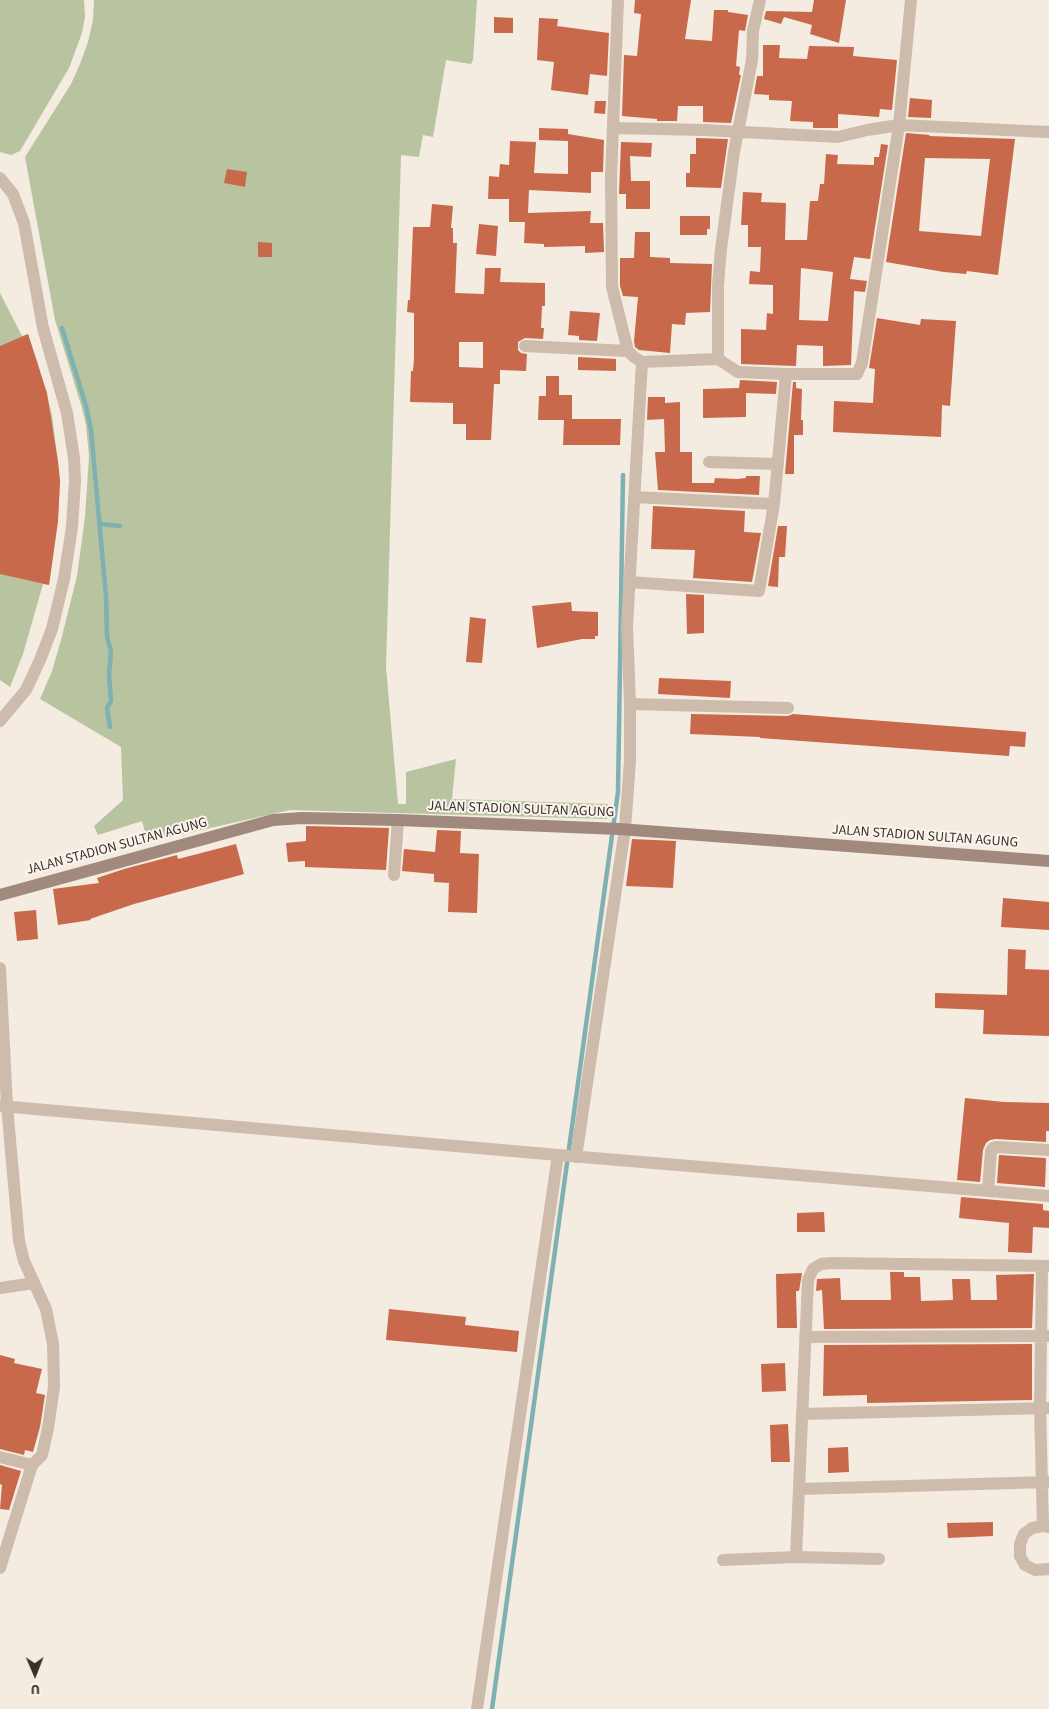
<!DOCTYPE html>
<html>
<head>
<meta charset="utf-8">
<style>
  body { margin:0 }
  #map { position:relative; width:1049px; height:1709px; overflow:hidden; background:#f4ebe1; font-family:"Source Sans 3",sans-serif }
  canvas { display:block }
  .north { position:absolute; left:10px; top:1649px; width:50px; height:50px; -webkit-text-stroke:4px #fbf5ee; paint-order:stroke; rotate:179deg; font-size:14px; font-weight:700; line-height:20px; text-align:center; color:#3b302b }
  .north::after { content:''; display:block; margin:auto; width:18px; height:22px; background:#3b302b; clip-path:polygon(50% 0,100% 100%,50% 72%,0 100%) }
</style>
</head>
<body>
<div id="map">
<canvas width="1049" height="1709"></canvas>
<div class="north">U</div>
</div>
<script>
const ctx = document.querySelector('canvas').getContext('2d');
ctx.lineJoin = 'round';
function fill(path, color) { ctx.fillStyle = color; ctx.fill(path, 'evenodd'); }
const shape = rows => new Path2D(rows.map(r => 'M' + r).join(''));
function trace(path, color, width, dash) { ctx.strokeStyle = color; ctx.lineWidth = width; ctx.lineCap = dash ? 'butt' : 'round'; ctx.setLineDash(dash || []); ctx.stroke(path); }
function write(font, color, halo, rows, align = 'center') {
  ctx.font = font + ' "Source Sans 3",sans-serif'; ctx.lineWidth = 4; ctx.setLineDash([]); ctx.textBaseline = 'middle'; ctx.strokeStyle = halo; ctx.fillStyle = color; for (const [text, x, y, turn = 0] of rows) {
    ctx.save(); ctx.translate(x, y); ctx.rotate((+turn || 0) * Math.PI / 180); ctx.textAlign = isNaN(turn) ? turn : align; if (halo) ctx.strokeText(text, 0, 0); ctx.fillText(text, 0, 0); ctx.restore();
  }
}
const green = shape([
  [0,0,84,0,85,17,82,33,69,68,20,151,11,155,0,152],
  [94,0,477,0,473,60,471,64,446,60,433,137,423,135,419,157,401,155,386,667,398,804,406,804,406,772,456,759,452,799,608,804,607,819,290,810,148,842,142,821,98,835,94,826,123,800,121,747,40,699,52,671,61,640,77,576,85,517,89,456,86,425,82,408,55,320,25,157,71,84,80,64,88,42,93,20],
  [0,293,22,336,28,334,38,364,52,415,60,481,58,521,49,585,43,584,23,654,10,687,0,680]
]);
const stream = shape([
  [62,328,86,406,91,430,106,596,107,637,111,651,109,674,111,701,107,708,110,727],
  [100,524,120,526],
  [492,1709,618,792,623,475]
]);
const building = shape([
  [635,0,691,0,685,39,712,41,714,10,728,10,728,12,748,15,745,31,739,30,736,66,740,67,739,75,741,75,731,123,703,122,703,106,678,106,677,121,657,121,657,119,622,116,624,55,637,56,641,14,634,13],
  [814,0,846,0,839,43,810,34,812,25,784,17,781,24,764,19,766,11,812,12],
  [494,17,513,18,513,33,494,33],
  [539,18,558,19,557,26,609,33,607,76,590,74,588,95,551,90,554,62,537,60],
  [763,45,780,45,779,58,807,59,809,46,854,47,853,56,897,60,892,110,880,109,879,117,838,114,838,128,813,128,813,122,790,121,792,101,769,100,769,95,754,94,757,76,763,76],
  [910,98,932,100,931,118,908,117],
  [595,101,606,101,605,114,594,113],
  [539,128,568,129,568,141,539,140],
  [906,133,930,135,929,136,1015,139,998,275,967,271,966,274,944,272,886,262],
  [925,158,990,159,981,236,919,231],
  [568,134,604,140,603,172,591,172,591,193,529,190,528,213,591,211,590,223,603,223,604,252,585,253,585,246,544,247,544,244,524,243,525,222,509,222,509,199,488,199,489,176,499,177,500,164,509,165,510,141,536,142,534,173,568,174],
  [696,138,728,139,721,188,686,187,686,173,690,173,690,154,696,154],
  [621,142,652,143,651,157,630,156,631,181,650,181,650,209,626,209,626,194,619,194],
  [881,144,888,145,870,259,854,257,850,279,867,281,865,292,854,291,851,365,823,366,823,346,797,345,796,366,741,364,741,329,766,330,767,313,773,314,773,285,749,284,750,271,760,272,761,247,748,247,748,225,741,225,743,192,762,193,761,202,786,203,785,240,807,240,810,201,818,201,820,184,824,184,826,154,838,155,837,164,874,165,874,157,879,157],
  [801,268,833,272,828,321,799,320],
  [227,169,247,172,245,187,224,183],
  [432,204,453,206,451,228,453,228,453,243,457,243,455,293,484,294,485,268,501,268,500,282,545,283,545,306,542,306,541,328,544,328,543,339,525,338,518,342,518,350,521,353,527,354,526,371,500,370,500,384,494,384,491,440,466,440,466,424,453,424,453,403,410,402,411,371,413,371,414,358,414,313,407,312,408,300,410,300,413,227,430,227],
  [459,342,483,342,483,368,459,367],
  [680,216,710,216,710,229,707,229,707,235,680,235],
  [479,224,498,226,496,256,476,254],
  [635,232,650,232,650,257,670,258,670,263,712,264,710,312,686,313,685,325,672,324,670,353,639,350,635,347,634,341,638,297,623,296,620,286,620,258,634,258],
  [258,242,272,243,272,257,258,257],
  [570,311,600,313,597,341,579,340,579,336,568,335],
  [877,318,920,325,921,319,956,321,950,406,942,405,941,437,833,432,834,401,873,403,875,369,869,368],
  [28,334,47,393,58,461,60,481,58,521,49,585,0,574,0,346],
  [578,357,616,359,616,371,578,370],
  [546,376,559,376,559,395,572,395,572,419,621,419,620,445,563,445,564,420,538,420,539,396,546,396],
  [740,380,777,382,776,394,746,393,746,417,703,418,703,389,739,388],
  [793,382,796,382,796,388,802,389,801,420,803,420,803,435,794,435,794,474,785,474],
  [648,397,665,397,665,403,680,402,680,452,692,452,692,483,714,483,715,478,737,479,746,478,746,476,760,476,759,495,658,490,655,452,665,452,664,419,647,420],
  [653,506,745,511,744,532,761,533,752,582,693,578,695,550,651,549],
  [778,526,787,526,785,557,779,557,778,587,768,586],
  [686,594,704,595,704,633,687,634],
  [571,602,572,611,598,612,598,636,595,636,595,639,582,639,537,648,532,606],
  [470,617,486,619,482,663,466,662],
  [659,678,731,681,730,698,658,694],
  [691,714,788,716,793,714,1026,732,1025,747,1010,746,1009,756,760,738,760,737,690,734],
  [306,826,389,828,386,870,305,867,305,861,288,862,286,843,306,841],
  [437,830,461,831,460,853,479,854,477,913,448,912,449,883,434,882,434,874,402,871,404,849,435,852],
  [632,839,676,841,673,888,626,886],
  [236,844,244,874,134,904,90,919,91,920,58,925,53,889,99,883,97,878,124,869,177,855,178,859],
  [1003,898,1049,902,1049,930,1001,927],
  [36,910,38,939,17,941,14,912],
  [1008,949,1026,950,1025,969,1049,970,1049,1036,983,1034,984,1010,935,1008,935,993,1007,995],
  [965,1098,1004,1102,1049,1103,1049,1131,1046,1131,1046,1142,996,1139,990,1140,986,1143,983,1150,980,1182,957,1180],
  [999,1155,1045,1158,1046,1159,1045,1187,997,1183],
  [961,1197,1043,1204,1043,1210,1049,1211,1049,1228,1033,1227,1032,1253,1008,1252,1009,1223,959,1218],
  [824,1212,825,1232,797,1232,797,1213],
  [890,1272,904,1272,904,1277,920,1277,921,1301,953,1300,952,1279,970,1279,971,1300,997,1300,996,1275,1034,1274,1032,1328,824,1329,822,1290,816,1291,817,1279,840,1278,841,1300,891,1300],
  [802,1273,799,1291,796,1291,797,1328,777,1328,776,1274],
  [389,1309,466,1317,465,1325,519,1331,517,1352,386,1340],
  [1032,1344,1032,1400,867,1403,867,1395,823,1396,824,1345],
  [0,1355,15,1359,14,1363,42,1369,36,1393,45,1395,40,1427,33,1452,25,1450,24,1455,0,1449],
  [785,1363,786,1391,762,1392,761,1364],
  [788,1424,790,1462,771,1462,770,1425],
  [848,1447,849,1472,828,1473,828,1448],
  [0,1465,21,1471,9,1510,0,1509,2,1485,0,1484],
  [993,1522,993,1536,948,1538,947,1523]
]);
const street = shape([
  [613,128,704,130,838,137,867,130,899,125,1049,132],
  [0,178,13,194,24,223,43,328,67,413,74,458,75,481,72,527,64,579,52,629,40,660,26,690,0,721],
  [525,346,628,351],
  [718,359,718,285,721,249,734,152,752,60,753,31,760,0],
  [642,362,718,359,738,372,786,374,857,374,862,363,899,125,911,0],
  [709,462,778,464],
  [634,497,774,504],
  [629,582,759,591,774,504,786,374],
  [630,704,788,708],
  [394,875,398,820],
  [0,968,7,1106,19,1241,24,1261,46,1309,53,1344,54,1387,48,1428,42,1455,32,1465,0,1568],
  [0,1106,558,1155,1049,1196],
  [576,1157,625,829,630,760,630,704,627,626,642,362,634,357,628,351,612,287,611,177,618,0],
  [988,1190,991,1151,993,1148,996,1147,1049,1150],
  [1042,1266,1040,1408,1043,1526],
  [0,1288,34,1283],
  [805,1337,1049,1336],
  [802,1414,1049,1408],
  [0,1457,32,1465],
  [799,1489,1049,1482],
  [1049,1527,1043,1526,1032,1528,1024,1534,1020,1544,1020,1556,1025,1565,1035,1570,1049,1569],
  [796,1557,808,1280,813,1269,821,1264,832,1263,1049,1266],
  [723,1560,796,1557,879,1559],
  [477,1709,558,1155]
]);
const secondary = shape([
  [0,895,273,820,302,818,398,820,619,829,1049,861]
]);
const streetNames = [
  ["JALAN STADION SULTAN AGUNG",521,810,2],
  ["JALAN STADION SULTAN AGUNG",925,837,4],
  ["JALAN STADION SULTAN AGUNG",117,847,-15]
];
fill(green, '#b8c4a0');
trace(stream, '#7fb0b2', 4.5);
fill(building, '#c8694b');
trace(street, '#cdbbac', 12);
trace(secondary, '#a18a7d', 12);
write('14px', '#3b302b', '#fbf5ee', streetNames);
</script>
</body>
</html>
